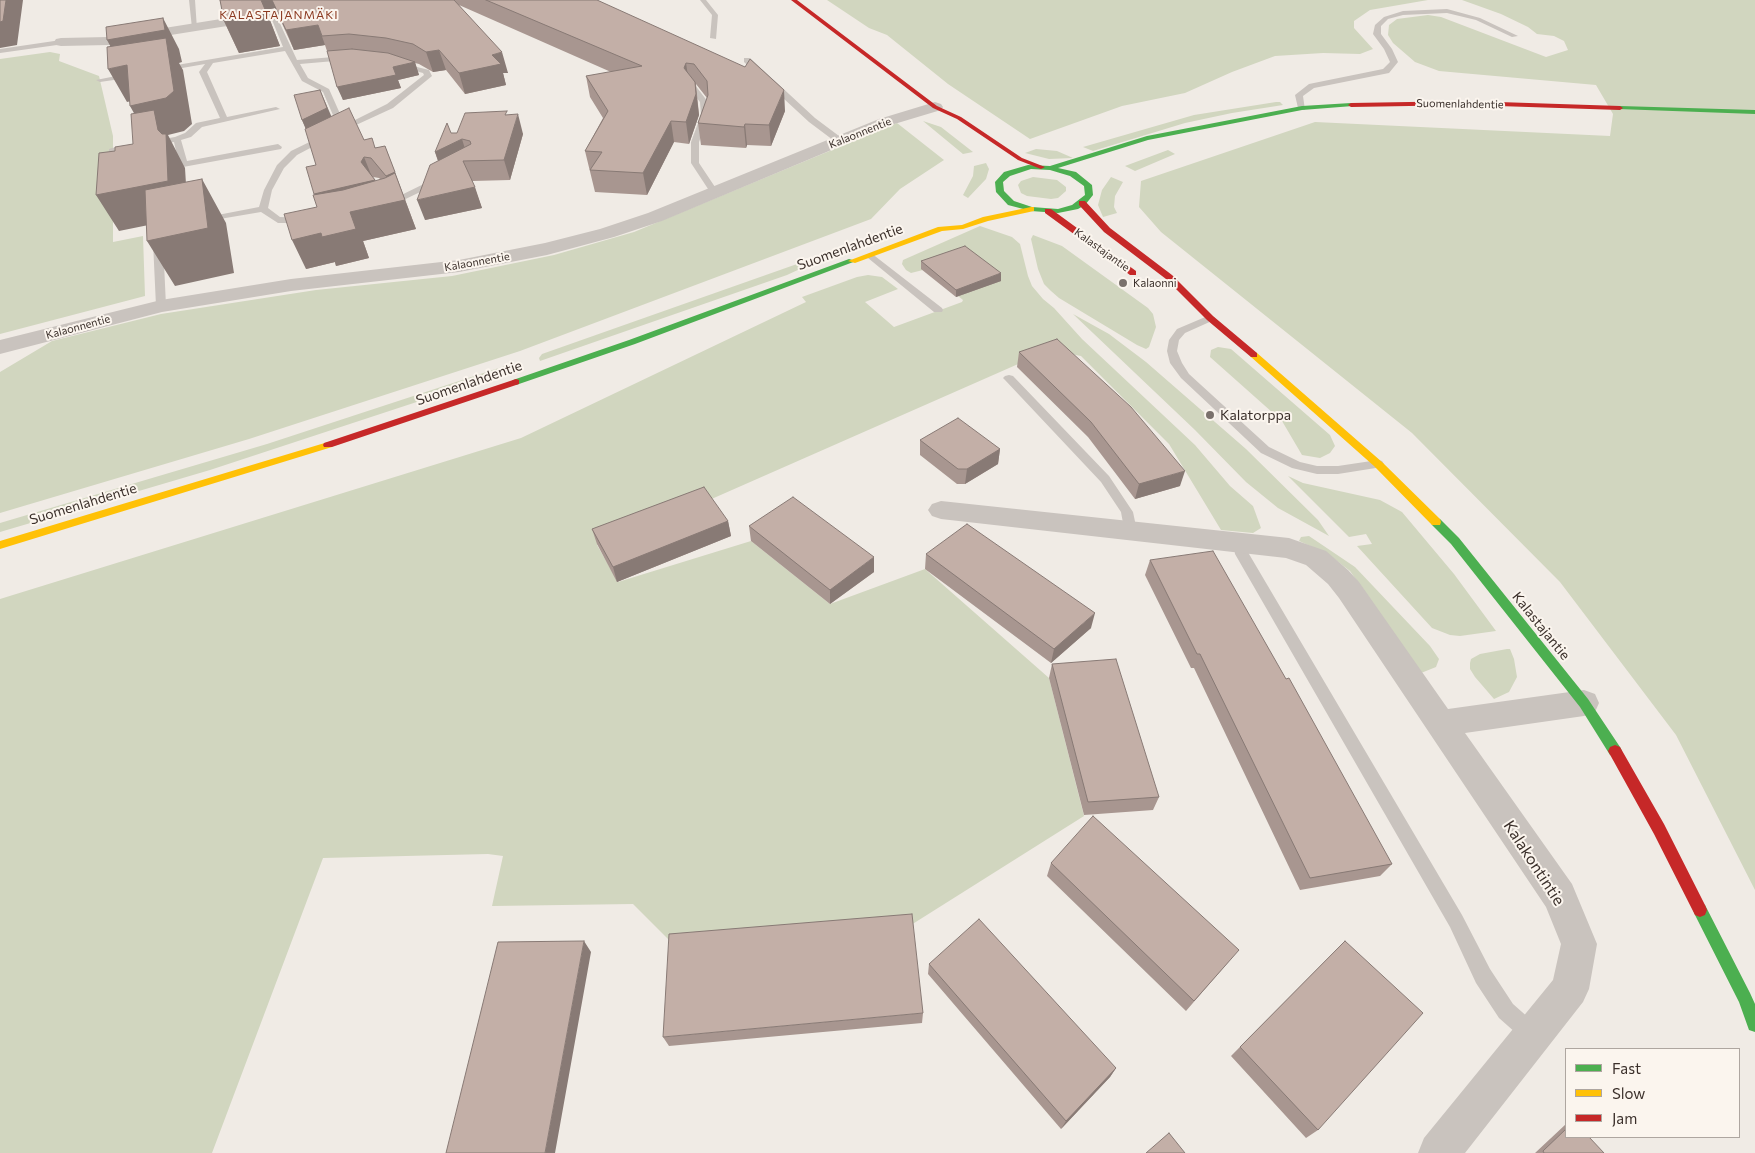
<!DOCTYPE html>
<html>
<head>
<meta charset="utf-8">
<style>
  body { margin:0 }
  #map { position:relative; width:1755px; height:1153px; overflow:hidden; background:#f0ebe5; font-family:Commissioner,sans-serif }
  canvas { display:block }
  .legend { position:absolute; left:1565px; top:1048px; width:175px; height:90px; box-sizing:border-box; background:#fbf5ee; border:1px solid #aea6a0; margin:0; padding:6px 9px; list-style:none; font-size:15px; color:#3b302b }
  .legend li { display:flex; align-items:center; gap:10px; height:25px }
  .legend b { width:25px; border:1px solid #aea6a0 }
</style>
</head>
<body>
<div id="map">
<canvas width="1755" height="1153"></canvas>
<ul class="legend">
<li><b style="height:6px;background:#4caf50"></b>Fast</li>
<li><b style="height:6px;background:#ffc107"></b>Slow</li>
<li><b style="height:6px;background:#c62828"></b>Jam</li>
</ul>
</div>
<script>
const ctx = document.querySelector('canvas').getContext('2d');
ctx.lineJoin = 'round';
function fill(path, color) { ctx.fillStyle = color; ctx.fill(path, 'evenodd'); }
const shape = rows => new Path2D(rows.map(r => 'M' + r).join(''));
function trace(path, color, width, dash) { ctx.strokeStyle = color; ctx.lineWidth = width; ctx.lineCap = dash ? 'butt' : 'round'; ctx.setLineDash(dash || []); ctx.stroke(path); }
function write(font, color, halo, rows, align = 'center') {
  ctx.font = font + ' Commissioner,sans-serif'; ctx.lineWidth = 4; ctx.setLineDash([]); ctx.textBaseline = 'middle'; ctx.strokeStyle = halo; ctx.fillStyle = color; for (const [text, x, y, turn = 0] of rows) {
    ctx.save(); ctx.translate(x, y); ctx.rotate((+turn || 0) * Math.PI / 180); ctx.textAlign = isNaN(turn) ? turn : align; if (halo) ctx.strokeText(text, 0, 0); ctx.fillText(text, 0, 0); ctx.restore();
  }
}
const green = shape([
  [827,0,1428,0,1370,10,1354,21,1354,28,1373,49,1360,54,1323,53,1275,56,1232,72,1185,93,1122,106,1030,139,948,84,887,35,869,28],
  [1462,0,1755,0,1755,890,1676,735,1560,582,1412,433,1161,232,1139,207,1141,181,1315,122,1610,136,1613,114,1596,85,1439,71,1415,62,1393,43,1388,35,1389,25,1397,19,1428,15,1441,17,1546,57,1568,50,1564,41,1554,36,1537,34,1528,27,1501,14],
  [50,52,60,54,59,61,99,76,113,136,113,242,143,236,145,296,0,334,0,59],
  [1276,102,1280,102,1283,105,1232,113,1185,123,1093,151,1083,147,1194,115],
  [923,121,941,127,973,152,963,154],
  [897,123,944,160,900,189,871,219,520,351,249,439,0,513,0,372,52,341,161,314,316,290,452,276,554,255,634,232],
  [1036,149,1057,151,1073,158,1049,159,1025,153],
  [1168,150,1175,154,1135,171,1125,166],
  [986,163,989,169,986,179,968,198,963,195,973,176,974,166],
  [1033,177,1057,180,1066,187,1066,191,1058,198,1051,199,1027,196,1021,193,1018,185,1021,181],
  [1111,177,1123,182,1115,196,1114,207,1117,213,1103,217,1098,205,1102,190],
  [980,226,1012,237,1020,244,1028,276,1032,286,1043,299,1054,308,1082,339,1195,445,1230,486,1253,506,1261,528,1253,533,1221,530,1169,444,1081,356,1050,350,707,501,597,545,618,582,751,541,830,604,925,569,1049,678,1084,816,911,925,674,945,633,904,492,906,503,856,488,854,323,858,212,1153,0,1153,0,599,521,438,806,302,802,297,857,277,868,275,882,277,898,289,865,302,894,327,962,302,963,300,958,296,1000,280,921,268,923,270,911,273,906,270,902,264,903,260],
  [1033,235,1062,246,1148,308,1153,314,1156,327,1149,347,1146,349,1137,345,1059,298,1051,291,1044,284,1038,269,1031,239],
  [797,264,802,268,787,275,540,361,539,358,542,354],
  [1073,314,1109,334,1146,362,1246,449,1318,520,1329,536,1278,508,1246,482,1195,430],
  [1218,347,1231,349,1330,435,1335,446,1330,453,1320,458,1302,455,1282,421,1210,357,1211,350],
  [511,364,517,364,520,368,210,470,0,532,0,523,267,444],
  [1288,476,1303,483,1380,500,1402,512,1454,574,1496,631,1460,636,1450,635,1432,628,1357,546,1372,544,1366,534,1349,537],
  [1309,536,1355,567,1430,646,1439,659,1436,667,1421,673,1350,571,1328,554,1299,541,1301,537],
  [1507,649,1510,649,1514,659,1517,677,1509,692,1494,699,1475,677,1470,669,1470,663,1471,659,1480,654]
]);
const lane = shape([
  [189,0,195,0,197,29,192,28,189,0],
  [700,0,706,0,718,15,716,39,710,38,712,15,700,0],
  [1447,9,1480,18,1518,36,1512,37,1476,20,1447,13,1403,15,1388,19,1381,26,1381,34,1392,49,1398,62,1389,73,1314,88,1303,96,1305,110,1298,108,1295,95,1309,84,1383,69,1390,62,1384,49,1373,34,1375,25,1384,17,1403,11,1447,9],
  [273,13,276,15,297,60,346,56,350,58,346,60,300,64,308,78,329,89,345,125,387,104,424,75,423,73,397,66,397,62,429,70,432,76,393,108,343,131,339,129,323,92,302,81,285,51,213,63,207,72,227,117,276,107,280,109,202,127,191,137,181,140,187,161,278,144,282,147,281,149,183,167,179,164,174,142,109,153,109,149,112,148,175,137,185,133,196,123,220,118,199,72,205,64,165,71,161,69,165,67,283,47,270,15,273,13],
  [61,40,65,42,64,44,0,53,0,49,61,40],
  [744,58,750,58,815,118,843,139,843,143,837,143,809,122,744,62,744,58],
  [131,73,134,73,134,77,100,82,96,80,131,73],
  [689,85,695,85,708,102,709,115,699,142,699,163,719,193,715,196,712,195,691,163,691,142,701,115,700,102,688,87,689,85],
  [324,135,331,137,297,155,284,168,272,190,268,208,280,217,303,218,306,219,306,223,278,223,261,212,202,222,202,218,259,207,264,190,277,165,291,151,324,135],
  [438,177,442,180,441,182,391,206,385,206,383,204,438,177],
  [158,239,163,242,166,306,161,309,156,306,153,242,158,239],
  [871,253,942,308,943,310,942,312,934,312,868,258,868,254,871,253],
  [1210,315,1215,318,1214,320,1185,333,1179,340,1177,351,1182,363,1189,374,1269,447,1300,462,1317,466,1338,466,1378,460,1382,461,1384,464,1382,467,1338,474,1317,474,1292,468,1261,453,1181,378,1170,363,1167,351,1169,340,1177,329,1210,315],
  [1009,375,1013,376,1109,476,1133,512,1137,531,1135,534,1125,534,1121,512,1101,482,1005,380,1003,378,1005,376,1009,375],
  [1240,537,1245,539,1249,554,1462,915,1490,969,1513,1004,1539,1027,1542,1034,1539,1041,1532,1044,1525,1041,1499,1018,1476,983,1450,927,1235,554,1233,542,1235,539,1240,537]
]);
const street = shape([
  [340,0,372,0,365,4,108,45,61,46,56,45,54,42,56,39,61,38,108,37,340,0],
  [935,102,941,104,943,107,941,110,891,125,662,221,614,237,547,255,459,272,291,291,162,312,0,354,0,340,161,300,291,279,459,260,545,243,600,229,648,213,879,119,935,102],
  [941,501,1289,538,1326,551,1348,570,1359,582,1448,709,1584,690,1595,694,1599,703,1595,712,1584,716,1465,733,1572,884,1597,944,1589,989,1583,1002,1465,1153,1418,1153,1424,1138,1553,980,1561,944,1546,907,1339,598,1328,584,1306,565,1286,558,941,519,932,516,928,510,932,504,941,501]
]);
const fast = shape([
  [1351,103,1353,104,1353,106,1302,110,1148,140,1058,168,1076,172,1092,185,1093,195,1085,205,1078,209,1058,213,1031,211,1008,205,996,192,995,182,1004,172,1028,165,1050,166,1147,136,1302,106,1351,103],
  [1031,169,1050,170,1070,176,1084,186,1085,195,1072,205,1058,209,1032,207,1014,201,1004,191,1003,182,1010,176,1031,169],
  [1620,106,1755,110,1755,114,1618,109,1617,108,1620,106],
  [849,259,856,261,635,344,519,384,516,385,511,382,513,380,629,340,849,259],
  [1436,518,1440,519,1459,538,1588,699,1620,747,1622,751,1620,755,1615,757,1610,755,1580,707,1451,544,1432,525,1431,522,1436,518],
  [1700,903,1705,905,1750,993,1755,1004,1755,1032,1749,1030,1739,1002,1695,915,1693,910,1695,905,1700,903]
]);
const slow = shape([
  [1031,207,1034,207,1034,211,988,221,963,229,942,231,855,263,848,261,938,227,962,225,983,217,1031,207],
  [1254,352,1257,353,1382,462,1440,519,1441,522,1440,525,1432,525,1374,466,1251,357,1250,355,1254,352],
  [328,442,332,443,333,445,332,447,0,549,0,541,328,442]
]);
const jam = shape([
  [791,0,797,0,937,106,961,117,1022,158,1045,167,1041,169,1018,160,957,119,933,108,791,0],
  [1468,101,1620,106,1623,108,1620,110,1468,105,1351,107,1348,105,1351,103,1468,101],
  [1079,201,1085,201,1110,228,1172,275,1213,316,1257,353,1257,357,1251,357,1207,320,1166,279,1104,232,1079,205,1079,201],
  [1045,209,1051,209,1136,271,1136,275,1130,275,1045,213,1045,209],
  [516,379,519,380,519,384,332,447,324,447,323,445,324,443,516,379],
  [1615,745,1620,747,1664,824,1705,905,1707,910,1705,915,1700,917,1695,915,1654,834,1608,751,1610,747,1615,745]
]);
const wall = shape([
  [220,0,597,0,785,111,771,146,747,145,746,148,701,145,698,123,707,98,696,84,699,115,689,144,674,142,647,195,595,192,585,151,603,118,590,97,586,76,611,72,459,5,508,73,503,73,506,85,465,94,446,70,433,72,419,64,415,63,419,75,398,80,401,88,343,100,325,45,294,50,275,8,266,10,280,46,239,53,224,21],
  [508,115,523,134,510,180,472,181,482,208,425,220,438,161,435,152,451,133,457,133],
  [331,117,376,148,385,146,416,229,363,241,369,258,336,266,335,262,306,269,317,207,315,195,316,165,306,129,302,120],
  [373,177,379,178,381,180,376,181],
  [921,261,1001,281,956,297,921,269],
  [1019,352,1180,486,1135,499,1088,437,1017,367],
  [920,440,1000,449,998,464,965,484,957,484,920,455],
  [728,521,731,536,617,582,597,544,592,529],
  [749,526,874,572,830,604,751,541],
  [926,554,1091,628,1051,663,925,569],
  [1150,560,1392,864,1380,876,1300,890,1194,668,1191,668,1145,575],
  [1052,664,1159,797,1153,810,1084,815,1049,678],
  [1051,863,1230,960,1186,1011,1047,876],
  [1345,941,1318,1130,1306,1138,1231,1056],
  [929,964,1116,1068,1110,1077,1061,1129,928,974],
  [923,1013,922,1023,669,1046,663,1037],
  [1566,1124,1566,1137,1604,1153,1535,1153]
]);
const shadedWall = shape([
  [6,0,23,0,17,45,0,48,0,22],
  [223,0,280,0,275,8,266,10,280,46,239,53,224,21],
  [163,18,179,49,182,62,179,63,183,70,192,124,184,131,168,135,185,168,188,217,119,231,96,195,149,140,130,106,145,98,127,102,108,69,121,66,107,40],
  [318,25,325,45,294,50,286,30],
  [439,50,446,70,433,72,426,52],
  [502,52,508,73,503,73,506,85,465,94,459,73,492,55],
  [415,62,419,75,398,80,401,88,343,100,337,87,393,67],
  [686,63,689,83,684,68],
  [695,82,699,115,689,144,686,122],
  [320,90,336,127,310,139,302,120],
  [784,90,785,111,771,146,769,125],
  [518,114,523,134,510,180,504,160],
  [671,121,674,142,647,195,643,173],
  [745,124,747,145,746,148,744,127],
  [462,139,468,159,442,172,435,152],
  [385,146,416,229,363,241,369,258,336,266,335,262,306,269,292,240,350,212,395,197,386,176],
  [364,157,372,177,375,180,324,214,314,194,361,162],
  [202,179,226,223,234,273,175,286,147,241],
  [475,187,482,208,425,220,417,200],
  [1001,273,1001,281,956,297,956,290],
  [1000,449,998,464,965,484,967,469],
  [1185,471,1180,486,1135,499,1139,484],
  [728,521,731,536,617,582,613,567],
  [874,557,874,572,830,604,830,590],
  [1095,613,1091,628,1051,663,1054,649],
  [584,941,591,952,555,1153,545,1153],
  [1116,1068,1110,1077,1061,1129,1066,1121]
]);
const building = shape([
  [0,0,6,0,3,21,0,22,0,0],
  [220,0,261,0,267,14,224,21,220,0],
  [272,0,454,0,502,52,492,55,501,64,459,73,439,50,426,52,413,44,386,38,349,34,322,36,318,25,286,30,272,0],
  [486,0,597,0,745,67,750,59,784,90,769,125,745,124,744,127,698,123,708,95,707,81,694,64,686,63,684,68,695,82,696,94,686,122,671,121,643,173,590,170,602,152,585,151,608,111,586,76,642,66,486,0],
  [163,18,165,30,107,40,106,27,163,18],
  [166,38,174,91,166,98,130,106,127,65,108,69,107,47,166,38],
  [352,49,388,53,415,62,393,67,396,75,337,87,327,51,352,49],
  [320,90,327,108,302,120,294,95,320,90],
  [349,108,364,140,372,138,375,148,385,146,395,172,386,176,371,158,364,157,361,162,375,180,314,194,306,167,316,165,305,129,349,108],
  [154,110,158,130,162,134,166,134,168,181,96,195,99,153,115,151,115,147,133,144,131,114,154,110],
  [507,111,505,115,518,114,504,160,463,161,475,187,417,200,430,165,471,144,470,141,462,139,435,152,447,123,451,133,457,133,465,113,507,111],
  [395,173,405,200,350,212,356,229,322,237,321,233,292,240,284,214,317,207,313,195,343,190,385,178,395,173],
  [202,179,208,228,147,241,145,190,202,179],
  [965,246,1001,273,956,290,921,261,965,246],
  [1057,339,1131,407,1185,471,1139,484,1091,422,1019,352,1057,339],
  [958,418,1000,449,967,469,958,469,920,440,958,418],
  [704,487,728,521,613,567,592,529,704,487],
  [793,497,874,557,830,590,749,526,793,497],
  [967,524,1095,613,1054,649,926,554,967,524],
  [1213,551,1286,679,1289,678,1392,864,1310,878,1200,654,1197,654,1150,560,1213,551],
  [1116,659,1159,797,1088,802,1052,664,1116,659],
  [1093,816,1239,950,1194,1001,1051,863,1093,816],
  [912,914,923,1013,663,1037,669,934,912,914],
  [979,919,1116,1068,1066,1121,929,964,979,919],
  [584,941,545,1153,446,1153,498,942,584,941],
  [1345,941,1423,1013,1318,1130,1240,1047,1345,941],
  [1566,1129,1566,1137,1589,1137,1604,1153,1544,1153,1543,1151,1566,1129],
  [1169,1133,1185,1153,1146,1153,1169,1133]
]);
const markers = [
  [1123,283,5,"#7a716c"],
  [1210,415,5,"#7a716c"]
];
const farStreetnames = [
  ["Suomenlahdentie",1460,104,1],
  ["Kalaonnentie",860,133,-22],
  ["Kalastajantie",1102,250,36],
  ["Kalaonnentie",477,262,-10],
  ["Kalaonnentie",78,327,-15]
];
const farPoinames = [
  ["Kalaonni",1133,283]
];
const farNeighbourhoodnames = [
  ["KALASTAJANMÄKI",279,15]
];
const streetNames = [
  ["Suomenlahdentie",850,247,-20],
  ["Suomenlahdentie",469,383,-19],
  ["Suomenlahdentie",83,504,-17],
  ["Kalastajantie",1541,626,51]
];
const poiNames = [
  ["Kalatorppa",1220,415]
];
const nearStreetnames = [
  ["Kalakontintie",1534,863,57]
];
fill(green, '#d1d6bf');
fill(lane, '#c9c3be');
fill(street, '#c9c3be');
fill(fast, '#4caf50');
fill(slow, '#ffc107');
fill(jam, '#c62828');
fill(wall, '#a89690');
fill(shadedWall, '#887a75');
fill(building, '#c3afa7');
trace(building, '#887a75', 1);
for (const [x, y, r, color] of markers) { const dot = new Path2D(); dot.arc(x, y, r, 0, 2 * Math.PI); ctx.fillStyle = color; ctx.fill(dot); trace(dot, '#fbf5ee', 2); }
write('11px', '#3b302b', '#fbf5ee', farStreetnames);
write('11px', '#3b302b', '#fbf5ee', farPoinames, 'left');
ctx.letterSpacing = '1px';
write('12px', '#8c3b22', '#fbf5ee', farNeighbourhoodnames);
ctx.letterSpacing = '0px';
write('14px', '#3b302b', '#fbf5ee', streetNames);
write('14px', '#3b302b', '#fbf5ee', poiNames, 'left');
write('16px', '#3b302b', '#fbf5ee', nearStreetnames);
</script>
</body>
</html>
